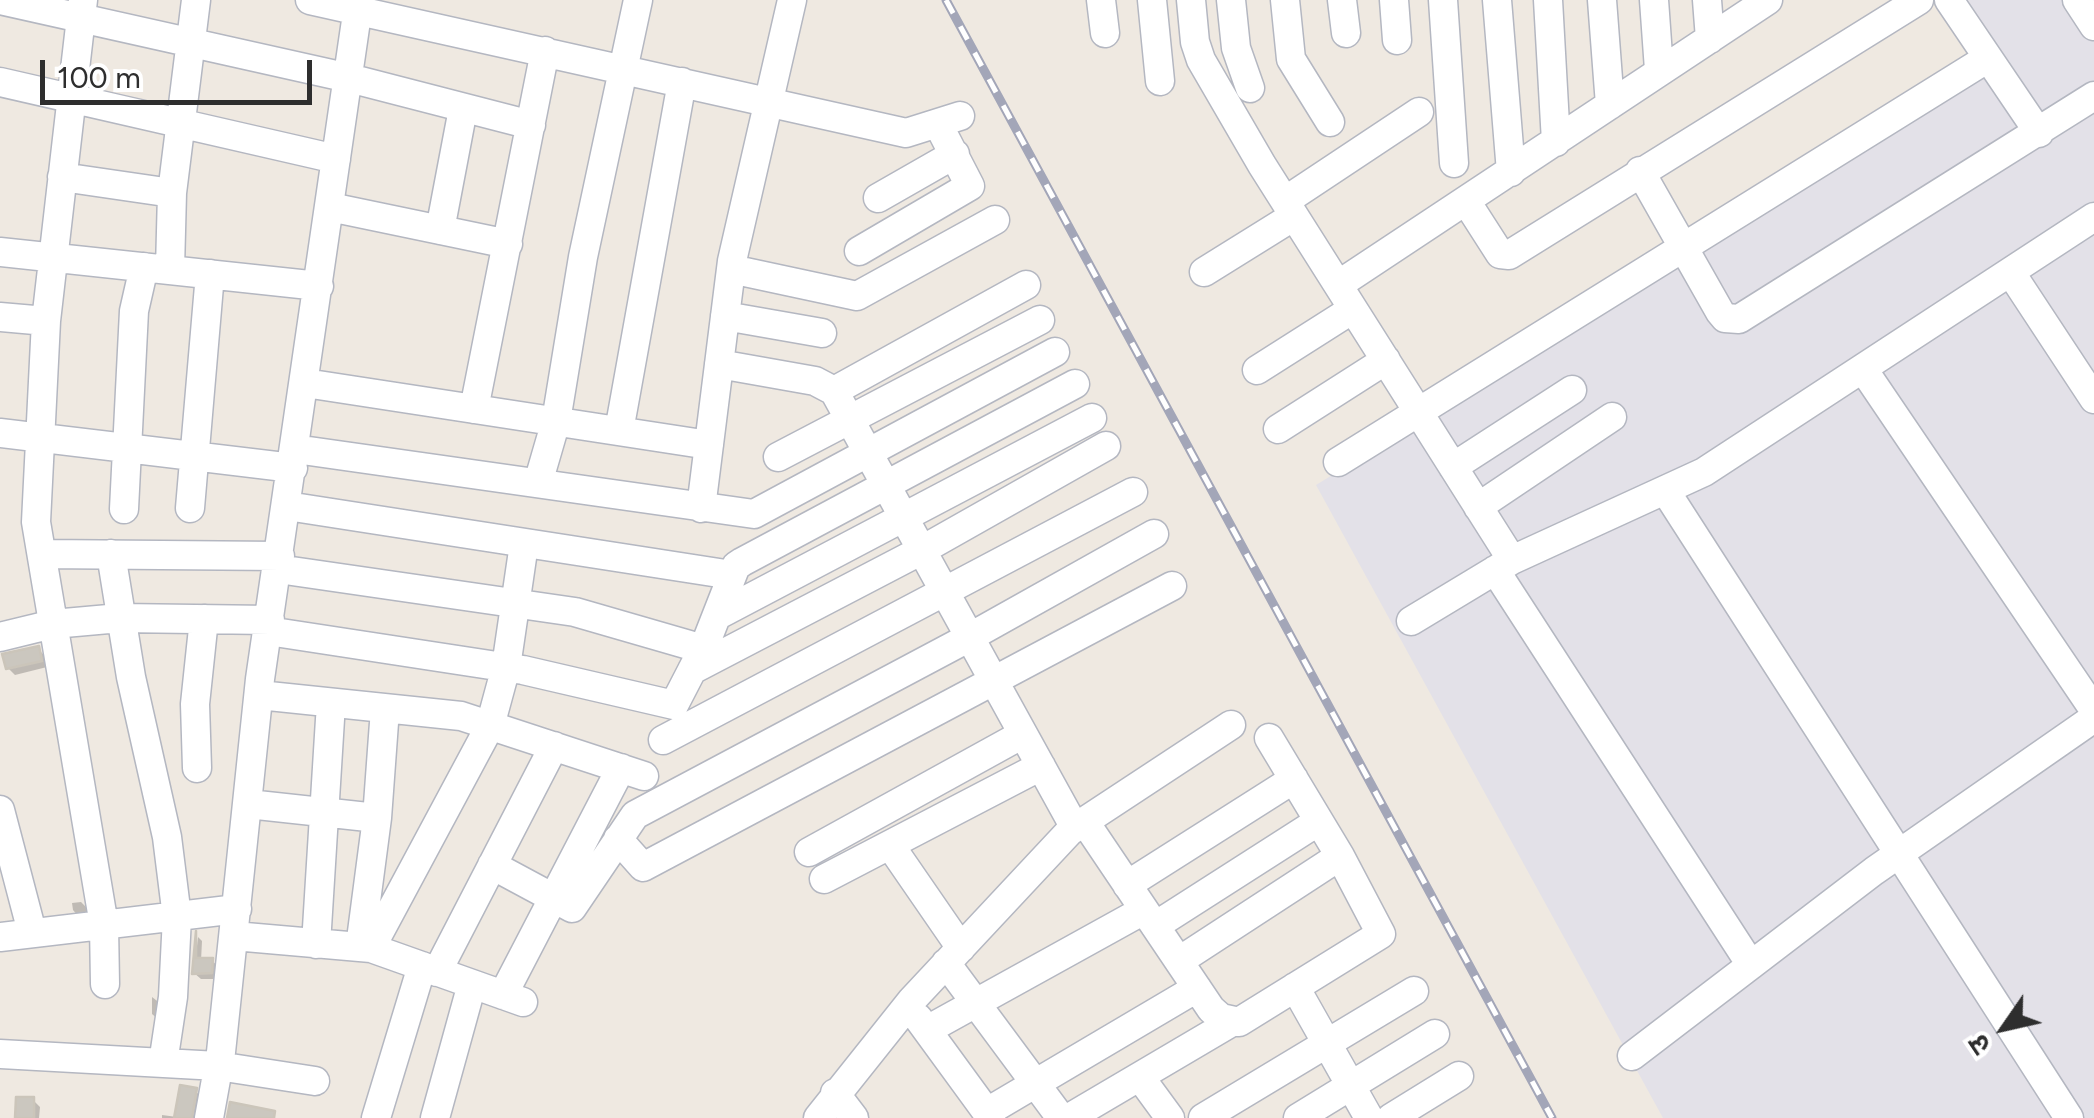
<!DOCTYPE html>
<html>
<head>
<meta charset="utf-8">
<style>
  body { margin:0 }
  #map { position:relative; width:2094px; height:1118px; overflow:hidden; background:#efe9e1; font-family:Figtree,"Noto Sans Devanagari",sans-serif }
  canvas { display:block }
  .north { position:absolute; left:1954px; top:978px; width:100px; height:100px; -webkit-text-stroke:8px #fff; paint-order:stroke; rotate:236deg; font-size:28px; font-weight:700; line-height:40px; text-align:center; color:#2e2e2e }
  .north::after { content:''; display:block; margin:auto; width:35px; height:45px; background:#2e2e2e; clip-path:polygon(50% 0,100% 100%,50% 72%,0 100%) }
  .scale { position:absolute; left:40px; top:60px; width:272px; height:45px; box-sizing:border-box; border:5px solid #2e2e2e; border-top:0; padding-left:12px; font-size:30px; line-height:35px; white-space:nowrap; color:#2e2e2e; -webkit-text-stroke:8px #fff; paint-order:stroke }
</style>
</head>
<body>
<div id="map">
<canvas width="2094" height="1118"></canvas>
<div class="north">उ</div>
<div class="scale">100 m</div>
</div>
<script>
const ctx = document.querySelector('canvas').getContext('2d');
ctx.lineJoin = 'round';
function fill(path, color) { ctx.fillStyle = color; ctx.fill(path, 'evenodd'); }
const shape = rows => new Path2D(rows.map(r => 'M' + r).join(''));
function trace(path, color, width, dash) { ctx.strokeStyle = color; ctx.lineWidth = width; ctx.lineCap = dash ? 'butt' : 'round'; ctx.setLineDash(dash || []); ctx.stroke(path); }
const industrial = shape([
  [1963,0,2094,0,2094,1118,1663,1118,1316,485,2002,64]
]);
const shadow = shape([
  [38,649,45,656,47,667,15,675,8,668],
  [81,902,88,909,89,916,79,917,73,910,72,903],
  [198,937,202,941,201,961,212,961,219,967,218,979,201,979,194,973],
  [152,997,161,1004,159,1020,152,1014],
  [195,1091,202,1097,199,1118,162,1118,162,1115,177,1117],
  [33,1100,40,1107,39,1118,18,1118]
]);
const building = shape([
  [39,646,42,661,6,669,2,654,39,646],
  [196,931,196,958,213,958,212,973,192,974,196,931],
  [180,1085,197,1088,192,1118,174,1118,180,1085],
  [16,1097,34,1097,34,1118,15,1118,16,1097],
  [230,1102,275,1111,274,1118,227,1118,230,1102]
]);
const minor = shape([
  [0,0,349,78,531,125],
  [83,0,46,321,36,522,104,925,105,984],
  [310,0,906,133,960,116],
  [1101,0,1105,33],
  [1152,0,1160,81],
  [1191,0,1195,42,1201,60,1262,165,1512,560],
  [1231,0,1236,48,1250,88],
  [1285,0,1291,59,1330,122],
  [1342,0,1346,33],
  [1394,0,1397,40],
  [1443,0,1454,163],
  [1497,0,1511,172],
  [1548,0,1556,142],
  [1602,0,1610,105],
  [1654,0,1659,70],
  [1707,0,1710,39],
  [1949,0,2039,133],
  [2077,0,2094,26],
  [0,82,336,159],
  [1640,171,1720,312,1725,318,1739,319,2094,96],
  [62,177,172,193],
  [878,198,955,154],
  [1285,201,1419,112],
  [1466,201,1500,254,1509,255,1919,0],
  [330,207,508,244],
  [440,230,463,109],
  [859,251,970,186,938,124],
  [0,252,319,286],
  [170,269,172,193,196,0],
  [731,269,857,296,995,220],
  [1204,272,1294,216],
  [2011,273,2094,399],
  [1338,285,1768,0],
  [725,316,822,333],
  [0,317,46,321],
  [719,364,815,381,834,391,1075,828],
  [1863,369,2094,710],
  [1257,370,1353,309],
  [305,383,709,445],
  [834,391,1026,285],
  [474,409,545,51],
  [1278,429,1386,360],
  [619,431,682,82],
  [0,433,293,468],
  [295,449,754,514,1055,352],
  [778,457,1040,320],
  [1338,462,1988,58],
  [1453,467,1572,390],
  [538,483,556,421,583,257,638,0],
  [1665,490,2069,1118],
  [287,506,732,575],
  [1478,507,1612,417],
  [190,508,210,274],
  [701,508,732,261,792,0],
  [124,509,134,311,144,267],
  [42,554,280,556],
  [111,554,131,677,167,837,177,917,173,997,163,1063],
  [278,569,575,612,703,649],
  [1495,570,1751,965],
  [718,615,1092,418],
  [1411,621,1512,560,1704,472,2094,217],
  [268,631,523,670,674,705,705,645,736,566,742,562,1075,384],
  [0,637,53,624,120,618,270,620],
  [692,670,922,550,1106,446],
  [259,695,461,716,644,776],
  [663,740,1133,492],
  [197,768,195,704,204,619],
  [248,804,377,818],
  [0,810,32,932],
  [1085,822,1211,1009,1221,1018,1239,1022,1381,934,1340,856,1269,738],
  [618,839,643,867,1172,586],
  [890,845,961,948],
  [809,852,1023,734],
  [492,865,572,908,635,815,970,637,1154,534],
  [824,879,1041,766],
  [1127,885,1294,779],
  [1155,926,1319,821],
  [234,936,371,948,523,1002],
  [0,937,237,909],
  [316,944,331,703],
  [360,947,377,818,385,709],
  [371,948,490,726,506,667,524,544],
  [1179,961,1340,856],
  [946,963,1061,1118],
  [437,972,554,746],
  [1295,987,1369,1118],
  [503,995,621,768],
  [918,1018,991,1118],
  [927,1030,1144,910],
  [0,1054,218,1066,315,1081],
  [1632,1056,1874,871,2094,718],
  [1140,1077,1170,1118],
  [835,1093,854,1118],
  [987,1112,1197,988],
  [209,1118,221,1052,260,679,359,0],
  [376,1118,422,966],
  [435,1118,472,984],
  [818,1118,912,1000,1070,831,1231,725],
  [1069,1118,1232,1022],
  [1203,1118,1414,991],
  [1298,1118,1435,1034],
  [1391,1118,1459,1076]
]);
const rail = shape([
  [946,0,1552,1118]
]);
fill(industrial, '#e3e1e8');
fill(shadow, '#0003');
fill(building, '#cbc7bf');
trace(building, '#cbc5ba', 2.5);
trace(minor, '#b4b7c1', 31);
trace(minor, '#fff', 28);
trace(rail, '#a3a6b8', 9);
trace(rail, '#fff', 5, [15]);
</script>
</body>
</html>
